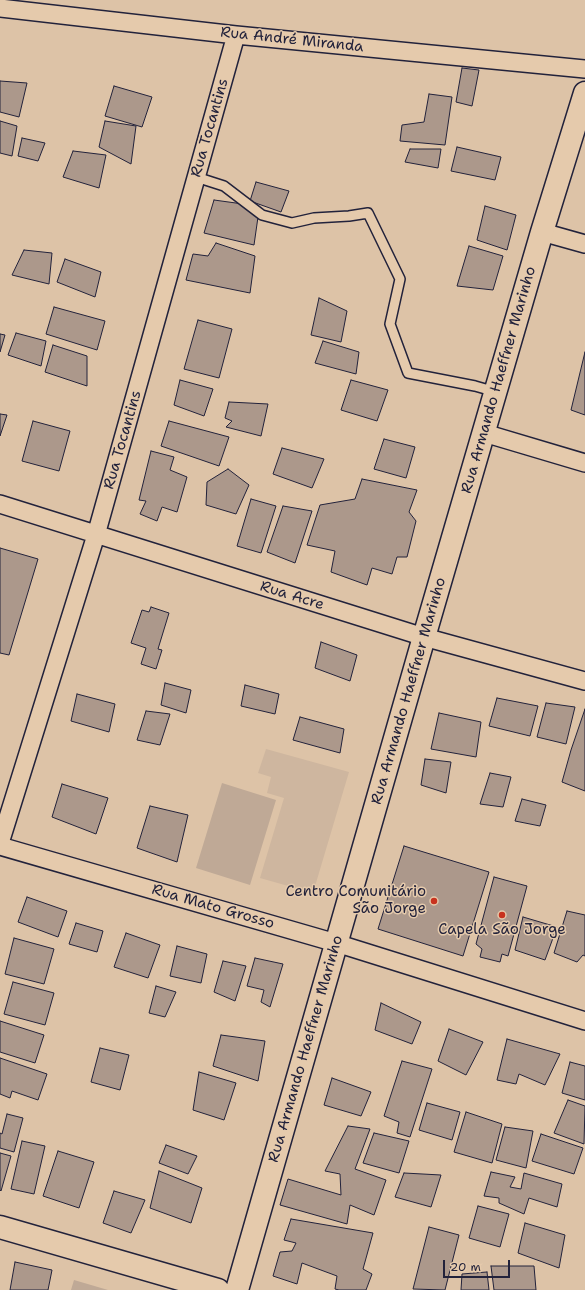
<!DOCTYPE html>
<html>
<head>
<meta charset="utf-8">
<style>
  body { margin:0 }
  #map { position:relative; width:585px; height:1290px; overflow:hidden; background:#ddc3a7; font-family:"Shantell Sans",sans-serif }
  canvas { display:block }
  .scale { position:absolute; left:443px; top:1260px; width:67px; height:18px; box-sizing:border-box; border:2px solid #22223b; border-top:0; padding-left:5px; font-size:12px; line-height:14px; white-space:nowrap; color:#22223b; -webkit-text-stroke:3px #e5caac; paint-order:stroke }
</style>
</head>
<body>
<div id="map">
<canvas width="585" height="1290"></canvas>
<div class="scale">20 m</div>
</div>
<script>
const ctx = document.querySelector('canvas').getContext('2d');
ctx.lineJoin = 'round';
function fill(path, color) { ctx.fillStyle = color; ctx.fill(path, 'evenodd'); }
const shape = rows => new Path2D(rows.map(r => 'M' + r).join(''));
function trace(path, color, width, dash) { ctx.strokeStyle = color; ctx.lineWidth = width; ctx.lineCap = dash ? 'butt' : 'round'; ctx.setLineDash(dash || []); ctx.stroke(path); }
function write(font, color, halo, rows, align = 'center') {
  ctx.font = font + ' "Shantell Sans",sans-serif'; ctx.lineWidth = 3; ctx.setLineDash([]); ctx.textBaseline = 'middle'; ctx.strokeStyle = halo; ctx.fillStyle = color; for (const [text, x, y, turn = 0] of rows) {
    ctx.save(); ctx.translate(x, y); ctx.rotate((+turn || 0) * Math.PI / 180); ctx.textAlign = isNaN(turn) ? turn : align; if (halo) ctx.strokeText(text, 0, 0); ctx.fillText(text, 0, 0); ctx.restore();
  }
}
const built = shape([
  [266,749,349,772,313,893,260,878,284,798,267,793,271,777,258,773]
]);
const green = shape([
  [222,783,276,800,250,885,196,868],
  [74,1280,108,1290,71,1290]
]);
const building = shape([
  [462,68,479,70,472,106,456,102,462,68],
  [0,81,27,83,19,117,0,112,0,81],
  [114,86,152,97,142,127,105,116,114,86],
  [429,94,452,97,445,145,400,141,402,125,424,122,429,94],
  [0,121,17,126,12,156,0,153,0,121],
  [105,121,136,126,131,164,99,147,105,121],
  [22,138,45,143,38,161,18,156,22,138],
  [457,147,501,157,495,180,451,171,457,147],
  [410,149,441,149,438,168,405,162,410,149],
  [73,151,106,155,99,188,63,177,73,151],
  [256,182,289,191,281,212,250,201,256,182],
  [214,200,243,204,258,217,254,245,204,233,214,200],
  [485,206,516,215,507,250,477,240,485,206],
  [216,243,255,256,250,293,186,280,193,254,208,256,216,243],
  [469,246,503,256,493,290,457,286,469,246],
  [24,250,52,253,49,284,12,275,24,250],
  [65,259,101,272,95,297,57,282,65,259],
  [319,298,347,311,341,342,311,335,319,298],
  [54,307,105,321,97,350,46,334,54,307],
  [198,320,232,329,219,378,184,369,198,320],
  [16,333,46,341,41,366,8,355,16,333],
  [0,334,5,335,0,352,0,334],
  [323,341,359,352,356,374,315,363,323,341],
  [53,345,87,356,87,386,45,372,53,345],
  [585,352,585,415,571,410,585,352],
  [180,380,213,389,204,416,174,405,180,380],
  [351,380,388,390,377,421,341,410,351,380],
  [229,402,268,404,261,436,226,427,232,421,225,418,229,402],
  [0,414,7,415,0,436,0,414],
  [33,421,70,431,59,471,22,461,33,421],
  [169,421,229,437,219,466,161,446,169,421],
  [384,439,415,447,406,478,374,469,384,439],
  [282,448,324,459,312,488,273,474,282,448],
  [151,451,174,457,170,470,187,477,177,512,162,507,157,521,140,514,146,501,139,500,151,451],
  [228,469,249,485,236,514,206,505,207,482,228,469],
  [362,479,417,490,409,512,416,521,407,557,397,557,392,574,372,568,367,585,331,572,335,551,307,545,320,505,355,499,362,479],
  [251,499,276,506,261,553,237,546,251,499],
  [283,506,312,511,295,563,267,552,283,506],
  [0,548,38,559,9,655,0,653,0,548],
  [151,607,169,613,158,649,162,650,156,669,141,664,146,648,131,643,142,610,149,612,151,607],
  [321,642,357,655,350,681,315,668,321,642],
  [165,683,191,690,186,713,161,705,165,683],
  [245,685,279,694,275,714,241,706,245,685],
  [77,694,115,704,109,732,71,721,77,694],
  [497,698,538,706,530,736,489,726,497,698],
  [546,703,575,707,566,744,537,737,546,703],
  [585,709,585,791,562,782,571,750,585,709],
  [146,711,170,714,160,745,137,740,146,711],
  [439,713,481,722,476,757,431,749,439,713],
  [300,717,344,729,340,753,293,740,300,717],
  [425,759,451,762,446,793,421,785,425,759],
  [490,773,511,777,503,807,480,804,490,773],
  [62,784,108,798,96,834,52,817,62,784],
  [522,799,546,805,540,826,515,821,522,799],
  [150,806,188,815,177,862,137,848,150,806],
  [404,846,489,872,463,956,378,929,404,846],
  [494,877,527,886,508,956,502,954,500,962,480,957,482,949,476,944,494,877],
  [27,897,67,911,58,937,18,922,27,897],
  [567,911,585,915,585,956,583,955,577,962,554,953,567,911],
  [523,917,557,927,545,960,515,950,523,917],
  [76,923,103,931,97,952,69,944,76,923],
  [126,933,160,945,148,978,114,967,126,933],
  [14,938,54,949,44,984,5,974,14,938],
  [177,946,207,954,201,983,170,976,177,946],
  [255,958,283,964,270,1007,261,1002,264,990,247,986,255,958],
  [223,961,246,966,235,1001,214,992,223,961],
  [13,982,54,993,45,1025,4,1014,13,982],
  [156,986,176,992,165,1017,149,1013,156,986],
  [381,1003,421,1022,412,1044,375,1030,381,1003],
  [0,1021,44,1035,35,1063,0,1052,0,1021],
  [449,1029,483,1042,466,1075,438,1061,449,1029],
  [221,1035,265,1041,258,1081,213,1066,221,1035],
  [507,1039,560,1054,545,1085,519,1074,516,1084,497,1080,507,1039],
  [100,1048,129,1055,120,1090,91,1082,100,1048],
  [0,1058,47,1074,38,1100,12,1091,10,1098,0,1094,0,1058],
  [402,1061,432,1069,410,1137,397,1133,399,1122,384,1116,402,1061],
  [570,1062,585,1066,585,1100,562,1093,570,1062],
  [199,1072,236,1083,224,1120,193,1110,199,1072],
  [332,1078,371,1092,361,1116,324,1105,332,1078],
  [568,1100,585,1106,584,1144,554,1133,568,1100],
  [427,1103,460,1112,452,1140,419,1130,427,1103],
  [466,1112,502,1124,492,1163,454,1152,466,1112],
  [7,1114,23,1118,14,1152,0,1148,0,1133,2,1134,7,1114],
  [348,1126,370,1129,355,1169,386,1180,374,1215,350,1205,347,1224,280,1205,288,1179,341,1195,340,1174,325,1171,348,1126],
  [505,1127,533,1131,526,1168,496,1160,505,1127],
  [374,1133,409,1141,399,1173,363,1163,374,1133],
  [541,1134,583,1148,574,1174,532,1161,541,1134],
  [22,1141,45,1146,34,1194,11,1189,22,1141],
  [166,1145,197,1156,188,1174,159,1163,166,1145],
  [58,1151,94,1162,79,1208,43,1196,58,1151],
  [0,1153,11,1156,1,1191,0,1190,0,1153],
  [159,1171,202,1188,191,1223,150,1208,159,1171],
  [491,1172,515,1177,510,1187,521,1189,524,1173,562,1184,557,1207,529,1198,524,1214,499,1203,499,1198,484,1196,491,1172],
  [404,1173,441,1175,431,1207,395,1197,404,1173],
  [114,1191,145,1200,131,1233,103,1223,114,1191],
  [478,1206,509,1214,500,1247,469,1238,478,1206],
  [291,1219,373,1233,363,1269,372,1274,366,1290,339,1290,335,1289,337,1276,302,1263,297,1284,273,1276,280,1252,292,1251,296,1243,284,1240,291,1219],
  [525,1223,565,1235,559,1268,518,1253,525,1223],
  [429,1227,459,1235,445,1290,413,1289,429,1227],
  [15,1262,52,1270,48,1290,10,1290,15,1262],
  [491,1266,534,1266,536,1290,494,1290,491,1266],
  [487,1272,489,1290,461,1290,462,1274,487,1272]
]);
const lane = shape([
  [196,177,224,186,262,215,292,223,314,218,349,216,368,213,400,279,390,324,408,373,475,386,496,392]
]);
const street = shape([
  [0,8,236,35,585,69],
  [542,232,585,244],
  [484,433,585,463],
  [0,504,424,637,585,681],
  [0,843,96,535,236,35],
  [0,846,336,943,585,1021]
]);
const secondary = shape([
  [0,1227,218,1290],
  [237,1290,424,637,542,232,585,93]
]);
const markers = [
  [434,901,4,"#c8321e"],
  [502,915,4,"#c8321e"]
];
const streetNames = [
  ["Rua André Miranda",292,40,6],
  ["Rua Tocantins",210,128,-74],
  ["Rua Armando Haeffner Marinho",499,380,-74],
  ["Rua Tocantins",123,440,-74],
  ["Rua Acre",292,596,17],
  ["Rua Armando Haeffner Marinho",409,691,-74],
  ["Rua Mato Grosso",213,907,16],
  ["Rua Armando Haeffner Marinho",306,1049,-74]
];
const poiNames = [
  ["Centro Comunitário",426,892],
  ["São Jorge",426,909],
  ["Capela São Jorge",502,930,"center"]
];
fill(built, '#ceb69f');
fill(green, '#bfa996');
fill(building, '#ac988b');
trace(building, '#22223b', 1);
trace(lane, '#22223b', 12);
trace(street, '#22223b', 20);
trace(secondary, '#22223b', 25);
trace(lane, '#e5caac', 9);
trace(street, '#e5caac', 17);
trace(secondary, '#e5caac', 22);
for (const [x, y, r, color] of markers) { const dot = new Path2D(); dot.arc(x, y, r, 0, 2 * Math.PI); ctx.fillStyle = color; ctx.fill(dot); trace(dot, '#e5caac', 1.5); }
write('15px', '#22223b', '#e5caac', streetNames);
write('15px', '#22223b', '#e5caac', poiNames, 'right');
</script>
</body>
</html>
